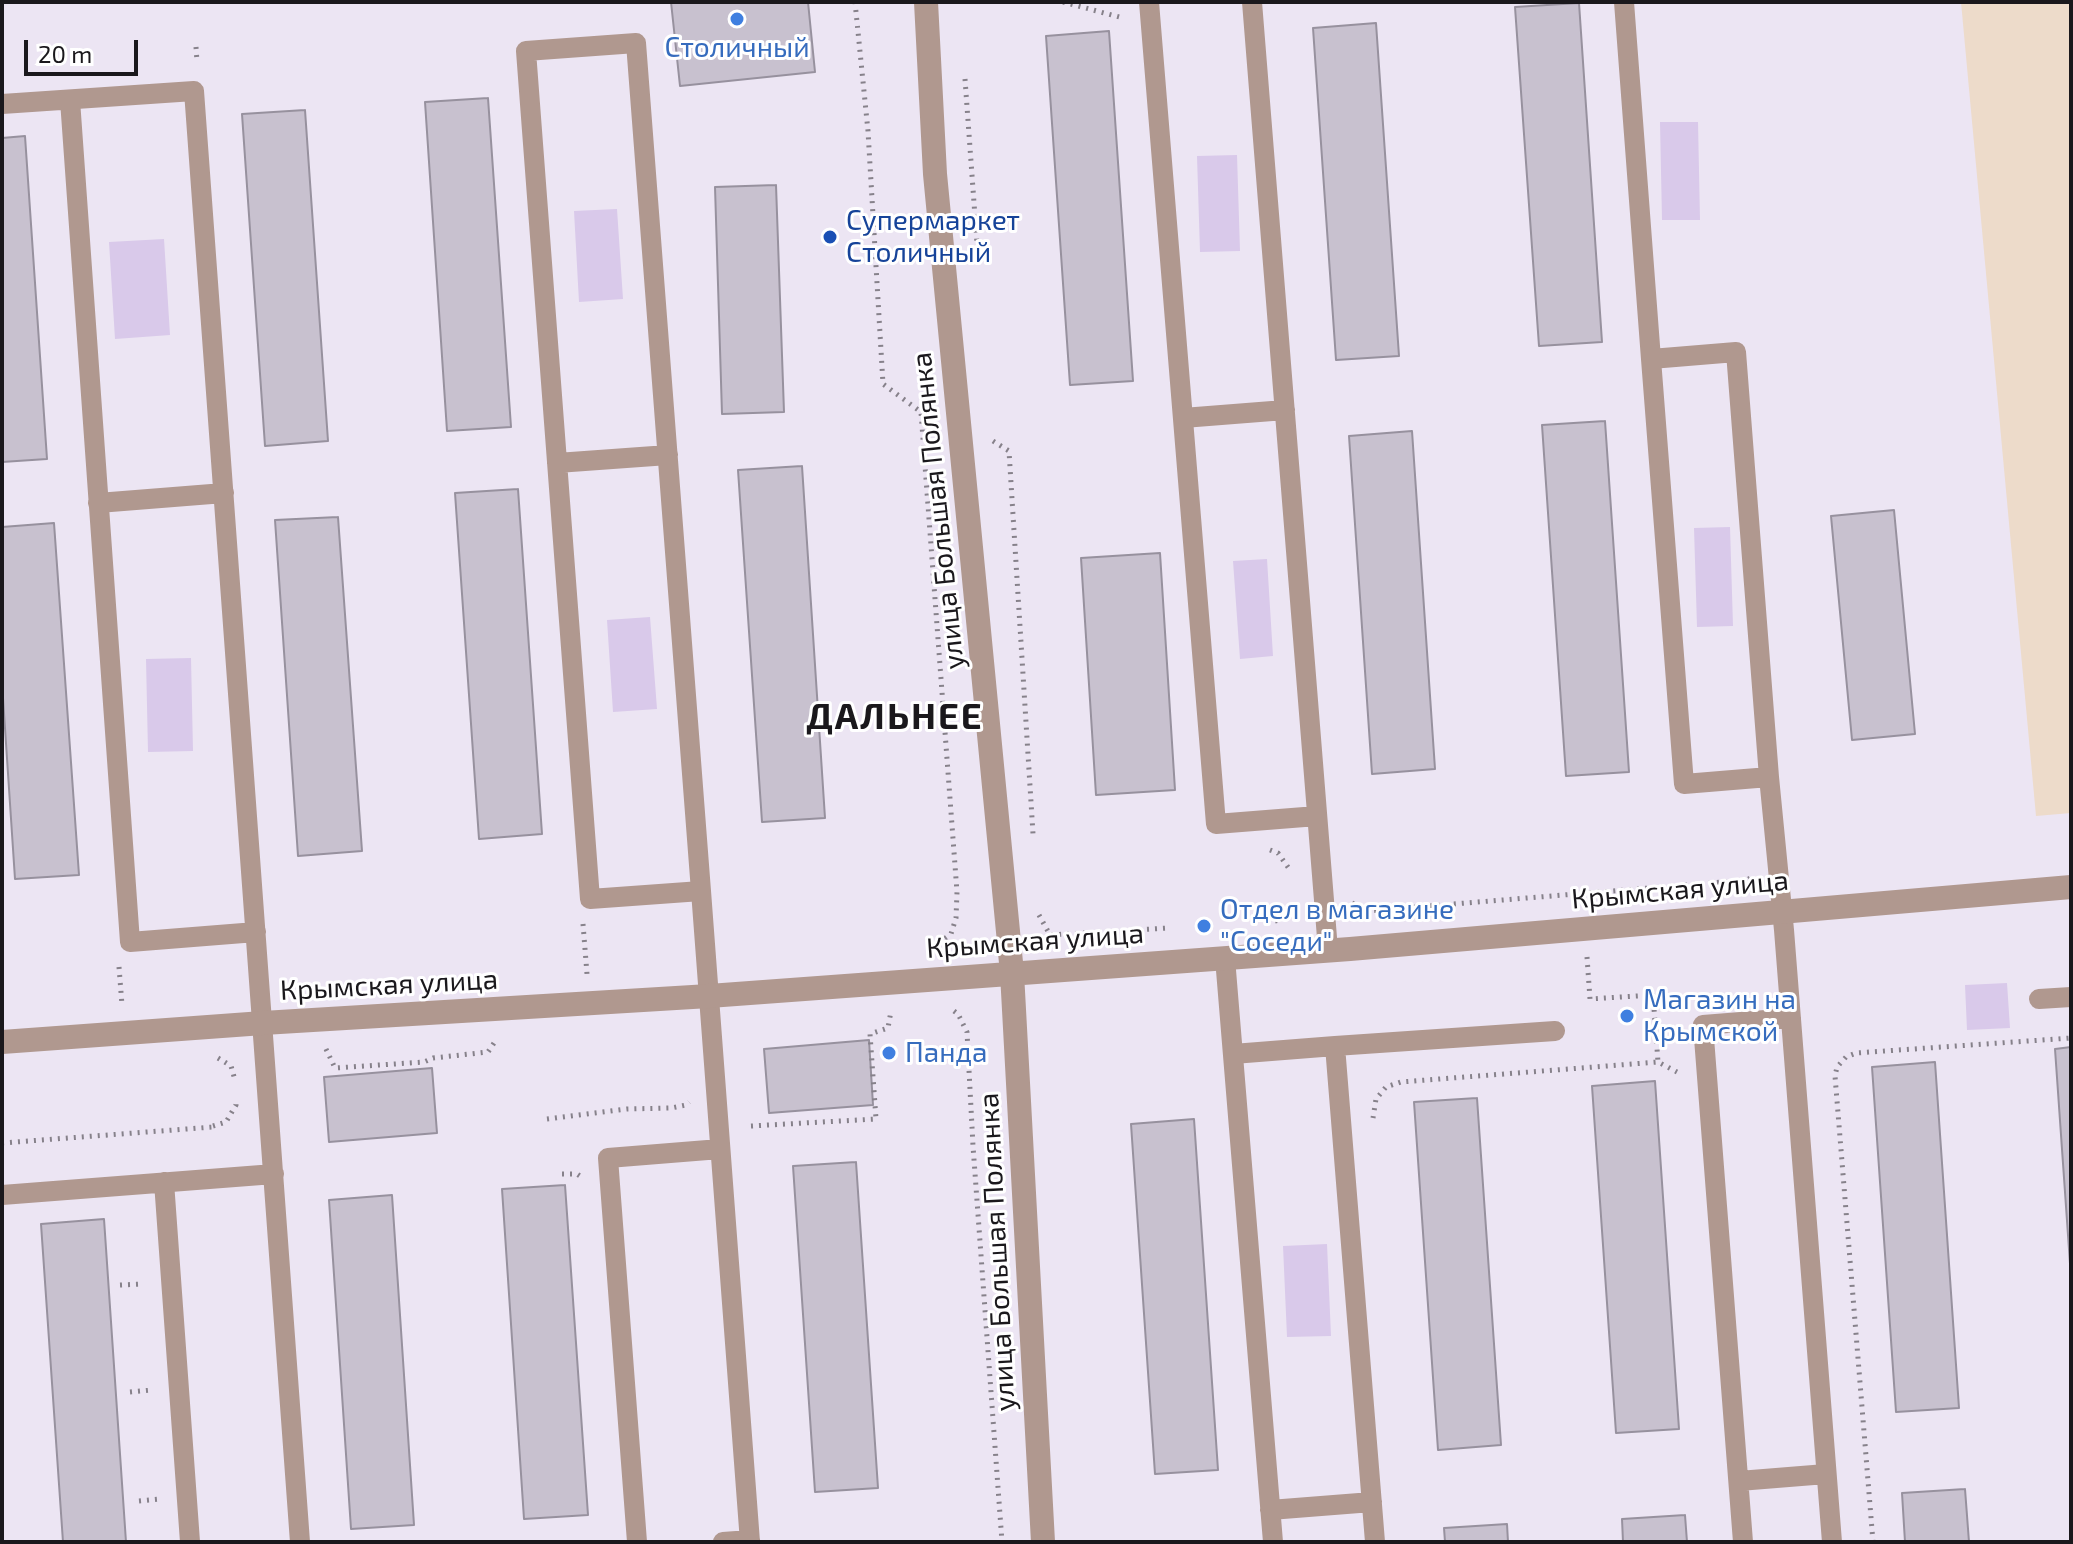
<!DOCTYPE html>
<html>
<head>
<meta charset="utf-8">
<style>
  body { margin:0 }
  #map { position:relative; width:2073px; height:1544px; overflow:hidden; background:#ece5f3; font-family:"Exo 2",sans-serif }
  canvas { display:block }
  .frame { position:absolute; inset:0; border:4px solid #1a181c; pointer-events:none }
  .scale { position:absolute; left:24px; top:40px; width:114px; height:36px; box-sizing:border-box; border:4px solid #1a181c; border-top:0; padding-left:10px; font-size:24px; line-height:28px; white-space:nowrap; color:#1a181c; -webkit-text-stroke:6px #fff; paint-order:stroke }
</style>
</head>
<body>
<div id="map">
<canvas width="2073" height="1544"></canvas>
<div class="frame"></div>
<div class="scale">20 m</div>
</div>
<script>
const ctx = document.querySelector('canvas').getContext('2d');
ctx.lineJoin = 'round';
function fill(path, color) { ctx.fillStyle = color; ctx.fill(path, 'evenodd'); }
const shape = rows => new Path2D(rows.map(r => 'M' + r).join(''));
function trace(path, color, width, dash) { ctx.strokeStyle = color; ctx.lineWidth = width; ctx.lineCap = dash ? 'butt' : 'round'; ctx.setLineDash(dash || []); ctx.stroke(path); }
function write(font, color, halo, rows, align = 'center') {
  ctx.font = font + ' "Exo 2",sans-serif'; ctx.lineWidth = 6; ctx.setLineDash([]); ctx.textBaseline = 'middle'; ctx.strokeStyle = halo; ctx.fillStyle = color; for (const [text, x, y, turn = 0] of rows) {
    ctx.save(); ctx.translate(x, y); ctx.rotate((+turn || 0) * Math.PI / 180); ctx.textAlign = isNaN(turn) ? turn : align; if (halo) ctx.strokeText(text, 0, 0); ctx.fillText(text, 0, 0); ctx.restore();
  }
}
const industrial = shape([
  [1961,2,2071,2,2071,813,2036,816]
]);
const green = shape([
  [1660,122,1698,122,1700,220,1662,220],
  [1237,155,1240,251,1200,252,1197,156],
  [617,209,623,299,579,302,574,211],
  [164,239,170,335,115,339,109,242],
  [1730,527,1733,626,1697,627,1694,528],
  [1267,559,1273,656,1240,659,1233,561],
  [650,617,657,709,613,712,607,620],
  [191,658,193,751,148,752,146,659],
  [2007,983,2010,1028,1967,1030,1965,985],
  [1327,1244,1331,1336,1287,1337,1283,1246]
]);
const building = shape([
  [671,2,808,2,815,72,680,86,671,2],
  [1579,3,1602,342,1539,346,1515,7,1579,3],
  [1376,23,1399,356,1336,360,1313,28,1376,23],
  [1109,31,1133,381,1070,385,1046,36,1109,31],
  [488,98,511,427,447,431,425,102,488,98],
  [305,110,328,441,265,446,242,114,305,110],
  [25,136,47,459,2,462,2,138,25,136],
  [776,185,784,412,722,414,715,187,776,185],
  [1605,421,1629,772,1566,776,1542,425,1605,421],
  [1412,431,1435,769,1372,774,1349,436,1412,431],
  [802,466,825,818,762,822,738,470,802,466],
  [518,489,542,834,479,839,455,493,518,489],
  [1894,510,1915,734,1852,740,1831,516,1894,510],
  [338,517,362,851,298,856,275,520,338,517],
  [54,523,79,875,15,879,2,683,2,527,54,523],
  [1160,553,1175,790,1096,795,1081,558,1160,553],
  [869,1040,873,1105,769,1113,764,1049,869,1040],
  [2071,1047,2071,1278,2055,1049,2071,1047],
  [1935,1062,1959,1408,1896,1412,1872,1067,1935,1062],
  [432,1068,437,1133,329,1142,324,1077,432,1068],
  [1655,1081,1679,1429,1616,1433,1592,1086,1655,1081],
  [1477,1098,1501,1445,1438,1450,1414,1102,1477,1098],
  [1194,1119,1218,1470,1155,1474,1131,1124,1194,1119],
  [856,1162,878,1488,815,1492,793,1166,856,1162],
  [565,1185,588,1515,524,1519,502,1189,565,1185],
  [392,1195,414,1525,351,1529,329,1200,392,1195],
  [104,1219,126,1542,63,1542,41,1224,104,1219],
  [1965,1489,1969,1542,1905,1542,1902,1493,1965,1489],
  [1685,1515,1687,1542,1623,1542,1622,1519,1685,1515],
  [1507,1524,1508,1542,1445,1542,1444,1528,1507,1524]
]);
const path = shape([
  [855,2,868,131,883,384,921,412,957,892,956,918,951,934,934,946],
  [1063,2,1123,18],
  [196,47,197,62],
  [965,79,977,244],
  [993,441,1009,451,1033,834],
  [1270,850,1278,853,1290,870],
  [1352,903,1368,911,1747,880,1750,878],
  [1039,915,1050,935,1169,928],
  [1275,921,1279,920,1296,901],
  [583,924,587,974],
  [1587,957,1590,999,1653,995,1658,1062],
  [119,967,122,1005],
  [954,1011,958,1014,967,1032,973,1146,1002,1542],
  [1655,1029,1674,1027],
  [326,1049,335,1068,424,1062,433,1058,488,1052,496,1040],
  [218,1058,231,1066,235,1080],
  [1373,1118,1376,1099,1386,1087,1401,1082,1658,1062,1677,1072],
  [547,1119,627,1109,671,1108,686,1105,689,1102],
  [213,1126,226,1122,236,1105,236,1102],
  [751,1126,876,1119,870,1034,888,1028,891,1011],
  [2,1143,213,1127],
  [562,1174,577,1174,580,1176],
  [120,1285,143,1284],
  [130,1392,152,1390],
  [139,1501,160,1499],
  [1873,1542,1835,1076,1837,1067,1846,1057,1856,1053,2071,1038]
]);
const lane = shape([
  [1149,2,1216,824,1317,816],
  [1252,2,1328,950],
  [1624,2,1651,359,1736,352,1769,777,1784,930,1832,1542],
  [70,100,130,942,256,932],
  [2,104,194,91,300,1542],
  [1651,359,1684,784,1769,777],
  [1183,418,1285,410],
  [557,463,668,455],
  [98,503,224,493],
  [701,891,590,899,526,51,636,43,701,891,750,1542],
  [1225,958,1273,1542],
  [2039,999,2071,997],
  [1335,1046,1555,1031],
  [1233,1054,1335,1046,1375,1542],
  [164,1182,190,1542],
  [2,1195,274,1174],
  [1739,1481,1826,1474],
  [1270,1510,1372,1502],
  [637,1542,608,1158,720,1149],
  [723,1542,750,1540],
  [1743,1542,1703,1025,1791,1018]
]);
const street = shape([
  [926,2,935,174,1012,973,1043,1542],
  [2,1042,263,1023,709,996,1350,949,2071,887]
]);
const markers = [
  [737,19,8,"#3f7fe0"],
  [830,237,8,"#1a4fb4"],
  [1204,926,8,"#3f7fe0"],
  [1627,1016,8,"#3f7fe0"],
  [889,1053,8,"#3f7fe0"]
];
const shopNames = [
  ["Столичный",737,48,"center"],
  ["Отдел в магазине",1220,910],
  ["\"Соседи\"",1220,942],
  ["Магазин на",1643,1000],
  ["Крымской",1643,1032],
  ["Панда",905,1053]
];
const transitNames = [
  ["Супермаркет",846,221],
  ["Столичный",846,253]
];
const streetNames = [
  ["улица Большая Полянка",938,511,-96],
  ["Крымская улица",1680,890,-5],
  ["Крымская улица",1035,941,-4],
  ["Крымская улица",389,985,-3],
  ["улица Большая Полянка",997,1252,-93]
];
const districtNames = [
  ["ДАЛЬНЕЕ",895,717]
];
fill(industrial, '#eddbca');
fill(green, '#d9c9ea');
fill(building, '#c8c1cf');
trace(building, '#97919e', 2);
trace(path, '#86818a', 5, [2, 6]);
trace(lane, '#b0988f', 20);
trace(street, '#b0988f', 24);
for (const [x, y, r, color] of markers) { const dot = new Path2D(); dot.arc(x, y, r, 0, 2 * Math.PI); ctx.fillStyle = color; ctx.fill(dot); trace(dot, '#fff', 3); }
write('28px', '#366cbe', '#fff', shopNames, 'left');
write('28px', '#164399', '#fff', transitNames, 'left');
write('28px', '#1a181c', '#fff', streetNames);
ctx.letterSpacing = '2px';
write('bold 36px', '#1a181c', '#fff', districtNames);
ctx.letterSpacing = '0px';
</script>
</body>
</html>
